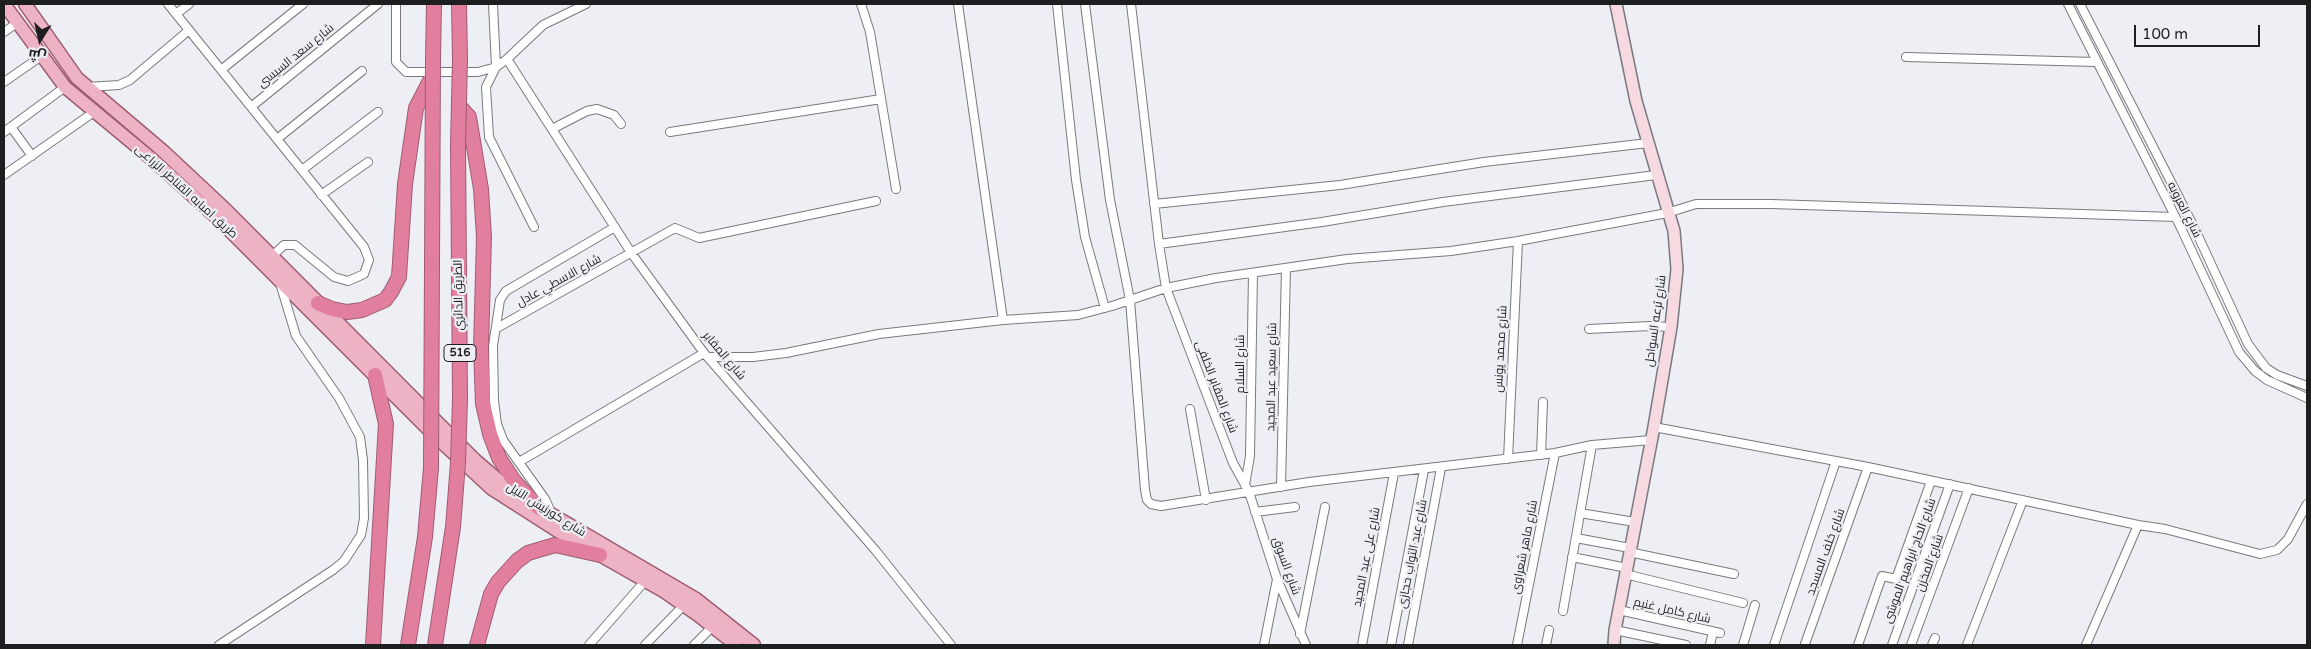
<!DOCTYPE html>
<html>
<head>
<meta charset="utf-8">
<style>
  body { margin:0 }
  #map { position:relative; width:2311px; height:649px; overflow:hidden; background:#edeff4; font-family:"Varela Round",Cairo,sans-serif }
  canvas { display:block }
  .frame { position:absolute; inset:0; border:5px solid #1d1e20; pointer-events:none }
  .north { position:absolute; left:15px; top:15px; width:50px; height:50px; -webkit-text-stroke:4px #edeff4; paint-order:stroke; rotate:190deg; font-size:14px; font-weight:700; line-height:20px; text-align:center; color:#1d1e20 }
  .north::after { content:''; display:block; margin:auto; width:18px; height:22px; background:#1d1e20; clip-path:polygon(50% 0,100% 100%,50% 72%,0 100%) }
  .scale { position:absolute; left:2134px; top:25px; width:126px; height:22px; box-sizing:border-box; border:2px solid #1d1e20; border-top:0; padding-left:6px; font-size:15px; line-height:18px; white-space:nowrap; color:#1d1e20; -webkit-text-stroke:4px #edeff4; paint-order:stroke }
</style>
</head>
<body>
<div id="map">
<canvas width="2311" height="649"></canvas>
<div class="frame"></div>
<div class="north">ش</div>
<div class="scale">100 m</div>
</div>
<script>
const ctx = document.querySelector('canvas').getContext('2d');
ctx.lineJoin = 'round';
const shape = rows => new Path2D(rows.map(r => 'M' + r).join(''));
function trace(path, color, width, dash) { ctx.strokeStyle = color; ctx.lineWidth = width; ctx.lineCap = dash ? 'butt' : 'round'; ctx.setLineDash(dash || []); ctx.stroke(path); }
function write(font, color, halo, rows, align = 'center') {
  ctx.font = font + ' "Varela Round",Cairo,sans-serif'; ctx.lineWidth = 4.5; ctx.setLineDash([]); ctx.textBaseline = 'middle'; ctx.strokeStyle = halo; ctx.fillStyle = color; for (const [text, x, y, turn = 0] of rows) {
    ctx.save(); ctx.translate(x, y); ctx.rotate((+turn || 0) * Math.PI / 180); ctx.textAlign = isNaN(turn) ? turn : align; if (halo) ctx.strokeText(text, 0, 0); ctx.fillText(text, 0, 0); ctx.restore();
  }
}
const street = shape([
  [168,4,364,247,369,260,364,274,348,281,334,277,295,245,284,245,271,257],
  [396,4,396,62,406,72,478,72,496,67,493,4],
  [861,4,870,32,896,189],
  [958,4,1003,320],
  [1057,4,1076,180,1085,237,1105,308],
  [1085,4,1110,200,1130,300,1145,490,1147,500,1151,504,1161,506,1309,482,1555,453,1592,445,1651,440],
  [1131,4,1159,244,1166,288,1233,463,1249,492,1277,579,1306,645],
  [2068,4,2181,228,2239,352,2255,371,2267,380,2307,398],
  [2080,4,2193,225,2248,344,2266,368,2277,375,2307,386],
  [176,14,189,4],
  [4,32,17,23],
  [1906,57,2096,62],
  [507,59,632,254,704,353,876,551,951,645],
  [221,70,303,4],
  [4,82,43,55],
  [87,87,119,85,130,80,188,31],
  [251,107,378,4],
  [11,127,32,156],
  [552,129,587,111,597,109,614,115,621,124],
  [4,132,65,87],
  [670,132,881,99],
  [277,139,362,71],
  [302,170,378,112],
  [4,175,94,112],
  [321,195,368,162],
  [1154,204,1340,185,1484,162,1648,143],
  [534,227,489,137,486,87,496,67,507,59,543,25,586,4],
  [1159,244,1322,222,1443,202,1656,175],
  [497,328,675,228,699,238,876,201],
  [1589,329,1650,326,1671,327],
  [709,357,753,357,786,353,879,334,1003,320,1078,315,1112,306,1166,288,1216,278,1347,259,1451,251,1518,241,1667,213,1696,204,1771,204,2175,217],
  [1190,409,1206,500],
  [1654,427,1868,467,2138,525,2165,529,2260,554,2277,550,2288,539,2307,504],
  [1541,455,1543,402],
  [1508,459,1518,241],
  [519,462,704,353],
  [1245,485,1250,456,1253,273],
  [1281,487,1286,268],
  [1255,512,1295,507],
  [1580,513,1635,522],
  [552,514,545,499,503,440,497,424,494,401,493,346,500,300,506,291,615,227],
  [1576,538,1630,548],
  [1629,552,1734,574],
  [1572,557,1627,568],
  [1625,574,1743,603],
  [1619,610,1720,633],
  [1563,611,1592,445],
  [1615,630,1686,645],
  [1300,634,1325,507],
  [1805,644,1868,467],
  [219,645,333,570,344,561,361,535,364,518,363,460,360,437,339,398,296,336,280,283],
  [589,645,645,581],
  [645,645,684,605],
  [694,645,713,626],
  [1264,645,1277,579],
  [1362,645,1394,473],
  [1391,645,1424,470],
  [1408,645,1441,468],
  [1517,645,1555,453],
  [1546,645,1549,630],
  [1710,645,1713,632],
  [1743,645,1755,605],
  [1774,645,1836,461],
  [1858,645,1882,576,1896,579,1931,481],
  [1892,645,1950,484],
  [1911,645,1969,488],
  [1932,645,1935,638],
  [1967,645,2023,500],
  [2086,645,2138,525]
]);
const secondary = shape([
  [1614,645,1615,630,1654,427,1671,327,1677,269,1674,231,1636,101,1616,4]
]);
const primary = shape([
  [4,4,65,87,153,160,216,217,435,436,492,489,556,530,665,592,698,615,736,645],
  [25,4,77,78,163,151,226,210,475,460,510,490,696,599,754,645]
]);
const highway = shape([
  [459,4,460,59],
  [433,60,434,4],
  [459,106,469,117,481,189,484,237,481,348,483,404,490,434,499,458,514,481,539,508],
  [318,303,332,309,347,312,362,310,385,300,391,292,399,277,405,184,416,108,433,75],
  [373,645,386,424,375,375],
  [477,645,491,594,498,582,517,561,528,553,555,545,600,555]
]);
const highwayBridge = shape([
  [408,645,425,537,431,468,433,60],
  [435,645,453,527,458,463,460,399,458,144,460,59]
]);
const shields = [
  [460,353,32]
];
const shieldNames = [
  ["516",460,353]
];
const streetNames = [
  ["شارع سعد السيسى",296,56,-39],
  ["طريق امبابه القناطر الزراعى",186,192,42],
  ["شارع العروبه",2184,210,63],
  ["شارع الاسطي عادل",559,281,-29],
  ["الطريق الدائري",459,295,-91],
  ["شارع ترعه السواحل",1656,321,-82],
  ["شارع محمد يونس",1501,349,-87],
  ["شارع المقابر",724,356,50],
  ["شارع السلام",1241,364,-90],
  ["شارع سعيد عبد المجيد",1272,377,-89],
  ["شارع المقابر الخلفى",1216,387,69],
  ["شارع كورنيش النيل",546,510,32],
  ["شارع ماهر شعراوى",1525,547,-79],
  ["شارع خلف المسجد",1826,552,-70],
  ["شارع عبد التواب حجازى",1413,554,-79],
  ["شارع على عبد المجيد",1367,557,-79],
  ["شارع الحاج ابراهيم الموشى",1910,561,-70],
  ["شارع المخزن",1930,563,-70],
  ["شارع السوق",1286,566,70],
  ["شارع كامل غنيم",1672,611,13]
];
trace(street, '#797a7e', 10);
trace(secondary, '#797a7e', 14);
trace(primary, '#9e5d72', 15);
trace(highway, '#9e5d72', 16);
trace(street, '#fff', 8);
trace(secondary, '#f7d9e2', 11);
trace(primary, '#eeb2c5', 12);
trace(highway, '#e37f9e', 14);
trace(highwayBridge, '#9e5d72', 16, []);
trace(highwayBridge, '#e37f9e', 14);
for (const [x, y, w] of shields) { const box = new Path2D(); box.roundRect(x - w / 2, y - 8.5, w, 17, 4); ctx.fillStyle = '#edeff4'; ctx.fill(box); trace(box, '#1d1e20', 1); }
write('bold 11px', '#1d1e20', null, shieldNames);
write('12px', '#1d1e20', '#edeff4', streetNames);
</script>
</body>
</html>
